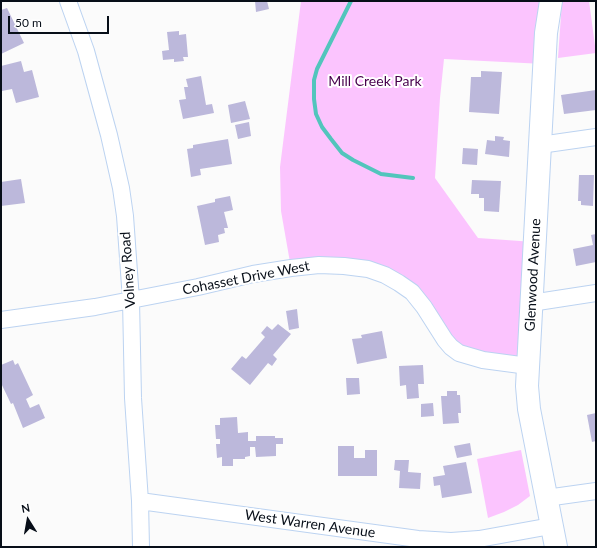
<!DOCTYPE html>
<html>
<head>
<meta charset="utf-8">
<style>
  body { margin:0 }
  #map { position:relative; width:597px; height:548px; overflow:hidden; background:#fbfbfb; font-family:Lato,sans-serif }
  canvas { display:block }
  .frame { position:absolute; inset:0; border:2px solid #070e18; pointer-events:none }
  .north { position:absolute; left:8px; top:500px; width:40px; height:40px; -webkit-text-stroke:3px #fff; paint-order:stroke; rotate:349deg; font-size:11px; font-weight:700; line-height:16px; text-align:center; color:#070e18 }
  .north::after { content:''; display:block; margin:auto; width:14px; height:18px; background:#070e18; clip-path:polygon(50% 0,100% 100%,50% 72%,0 100%) }
  .scale { position:absolute; left:8px; top:16px; width:101px; height:18px; box-sizing:border-box; border:2px solid #070e18; border-top:0; padding-left:5px; font-size:12px; line-height:14px; white-space:nowrap; color:#070e18; -webkit-text-stroke:3px #fff; paint-order:stroke }
</style>
</head>
<body>
<div id="map">
<canvas width="597" height="548"></canvas>
<div class="frame"></div>
<div class="north">N</div>
<div class="scale">50 m</div>
</div>
<script>
const ctx = document.querySelector('canvas').getContext('2d');
ctx.lineJoin = 'round';
function fill(path, color) { ctx.fillStyle = color; ctx.fill(path, 'evenodd'); }
const shape = rows => new Path2D(rows.map(r => 'M' + r).join(''));
function trace(path, color, width, dash) { ctx.strokeStyle = color; ctx.lineWidth = width; ctx.lineCap = dash ? 'butt' : 'round'; ctx.setLineDash(dash || []); ctx.stroke(path); }
function write(font, color, halo, rows, align = 'center') {
  ctx.font = font + ' Lato,sans-serif'; ctx.lineWidth = 4; ctx.setLineDash([]); ctx.textBaseline = 'middle'; ctx.strokeStyle = halo; ctx.fillStyle = color; for (const [text, x, y, turn = 0] of rows) {
    ctx.save(); ctx.translate(x, y); ctx.rotate((+turn || 0) * Math.PI / 180); ctx.textAlign = isNaN(turn) ? turn : align; if (halo) ctx.strokeText(text, 0, 0); ctx.fillText(text, 0, 0); ctx.restore();
  }
}
const green = shape([
  [301,1,551,1,544,64,444,59,440,98,435,178,478,238,534,242,528,366,470,357,434,325,385,275,291,268,281,211,280,167],
  [562,1,589,1,596,53,558,58],
  [521,450,530,496,518,505,504,512,488,518,477,459]
]);
const stream = shape([
  [351,1,317,69,314,80,314,99,316,114,322,127,331,139,342,153,353,160,381,174,413,178]
]);
const building = shape([
  [255,1,267,1,269,9,256,12],
  [7,8,24,43,1,54,1,10],
  [179,31,179,35,186,34,188,57,183,57,184,61,174,62,174,59,163,60,162,51,169,50,167,32],
  [21,61,24,72,32,70,39,97,16,103,12,89,2,91,1,66],
  [481,71,502,72,499,114,469,112,471,77,481,77],
  [201,76,206,105,212,104,214,113,183,119,179,100,186,99,184,87,188,87,186,79],
  [596,90,596,110,564,114,561,95],
  [245,101,250,119,231,123,228,105],
  [249,122,251,136,238,139,235,125],
  [495,136,504,137,503,140,510,141,509,157,485,154,487,140,495,141],
  [228,139,232,164,200,169,201,175,191,177,187,149,193,148,193,145],
  [463,148,478,149,477,165,462,164],
  [579,175,594,175,593,206,581,205,581,201,578,201],
  [21,179,25,203,1,206,1,182],
  [472,180,501,181,499,212,484,211,484,198,479,198,479,194,471,194],
  [230,196,233,210,224,212,228,228,224,228,225,233,218,235,219,242,205,245,197,206,215,202,215,199],
  [596,234,596,262,576,266,573,249,593,245,591,235],
  [297,309,299,328,289,330,286,311],
  [278,324,291,334,273,355,277,359,272,366,268,363,250,385,231,369,242,356,246,359,265,337,261,333,267,326,272,330],
  [382,331,387,358,357,364,352,339,362,338,361,335],
  [13,360,15,365,18,363,33,395,26,399,30,408,39,404,45,418,23,428,13,403,11,404,1,383,1,365],
  [423,365,424,384,418,384,419,398,407,399,406,385,400,386,399,366],
  [346,378,359,378,360,394,347,395],
  [447,391,457,391,457,395,460,395,461,413,458,413,459,423,443,424,441,396,447,396],
  [433,403,434,416,421,417,421,404],
  [596,413,596,441,592,442,587,415],
  [237,417,238,433,248,432,248,441,256,441,256,436,275,436,275,438,283,438,283,444,276,444,276,456,256,457,255,447,250,447,250,456,245,457,245,459,233,459,233,466,222,466,222,457,217,458,216,444,220,444,220,439,216,439,215,425,220,425,220,418],
  [470,443,472,455,457,458,454,446],
  [338,446,354,446,354,458,365,458,365,450,377,450,377,476,338,476],
  [395,460,409,460,408,472,421,473,420,489,399,488,400,471,394,470],
  [466,462,472,493,442,498,440,485,434,486,433,477,445,475,443,466]
]);
const path = shape([
  [475,1,475,3]
]);
const minor = shape([
  [68,1,86,51,109,135,121,188,125,216,131,300,133,398,140,501,141,547],
  [540,145,596,137],
  [531,303,596,293],
  [1,320,95,307,198,287,253,274,291,268,319,265,344,266,368,269,385,275,399,283,412,292,424,307,445,340,451,347,459,353,483,360,528,366],
  [546,498,596,491],
  [140,501,418,539,451,541,479,539,551,526]
]);
const secondary = shape([
  [551,1,546,33,527,386,529,409,556,547]
]);
const parkNames = [
  ["Mill Creek Park",375,81]
];
const streetNames = [
  ["Volney Road",128,270,-94],
  ["Glenwood Avenue",533,275,-87],
  ["Cohasset Drive West",246,278,-11],
  ["West Warren Avenue",310,524,8]
];
fill(green, '#fbc4fe');
trace(stream, '#52c5bc', 4);
fill(building, '#bcb8db');
trace(minor, '#bcd3f1', 18);
trace(secondary, '#bcd3f1', 24);
trace(path, '#afb2b5', 2.5, [1, 3]);
trace(minor, '#fff', 16);
trace(secondary, '#fff', 22);
write('14px', '#47004d', '#fff', parkNames);
write('14px', '#070e18', '#fff', streetNames);
</script>
</body>
</html>
